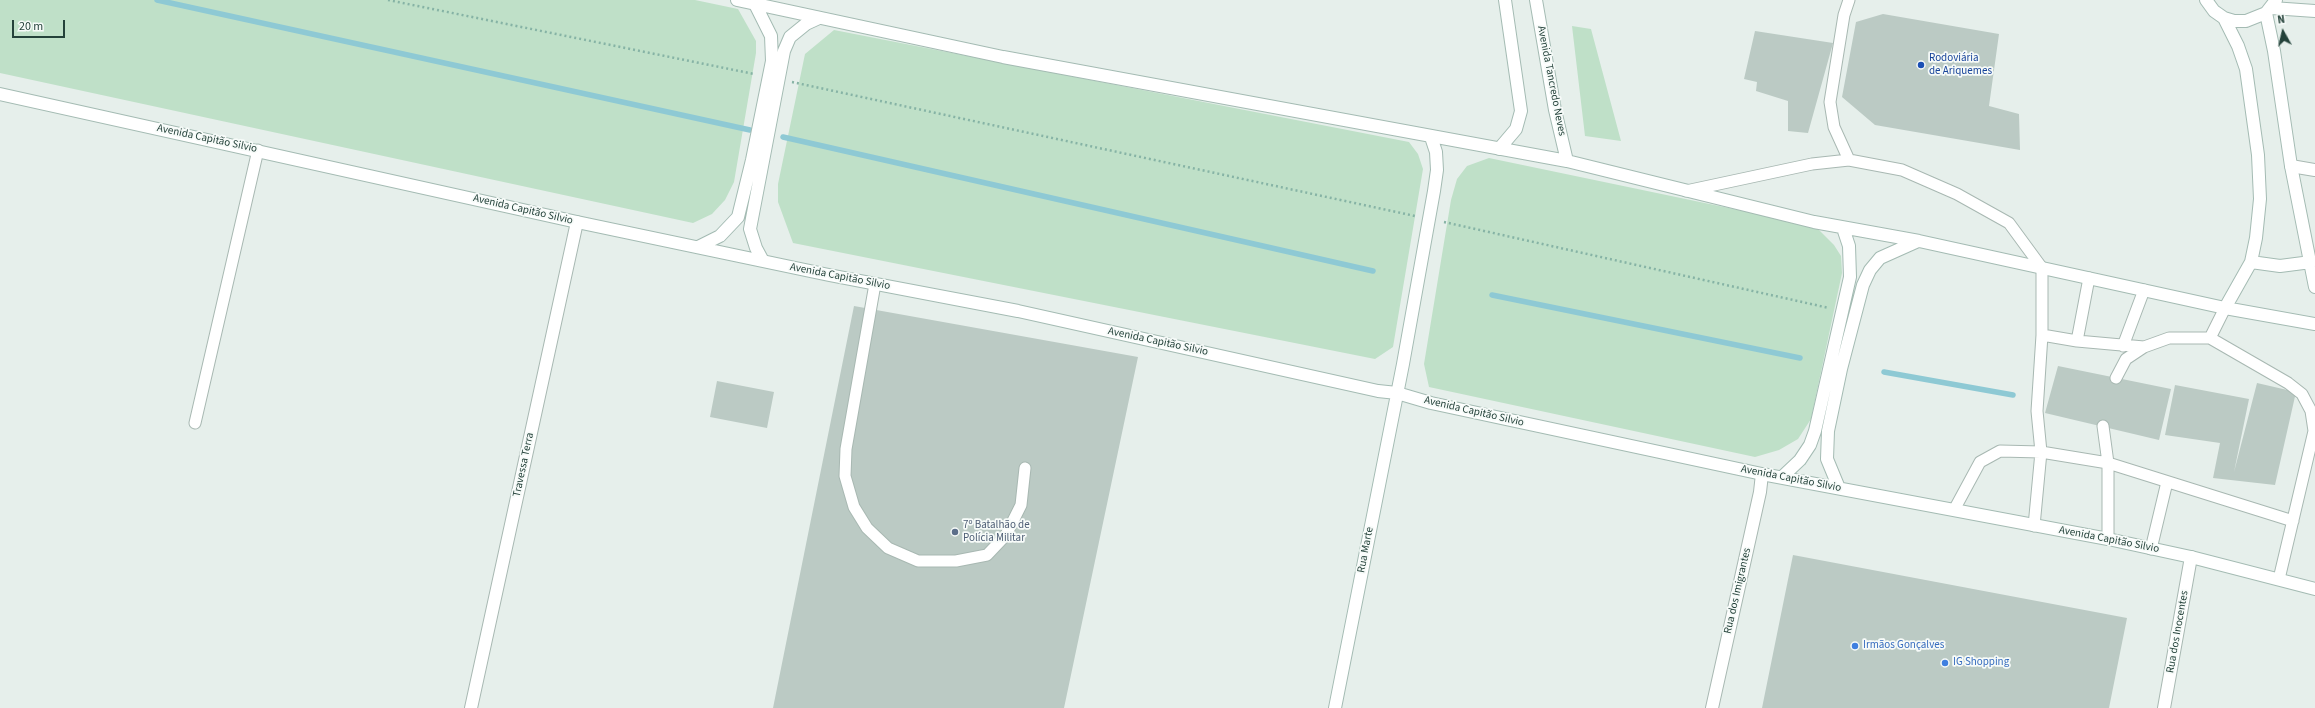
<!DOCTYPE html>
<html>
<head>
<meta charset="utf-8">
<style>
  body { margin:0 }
  #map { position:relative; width:2315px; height:708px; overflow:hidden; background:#e6efeb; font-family:"Source Sans 3",sans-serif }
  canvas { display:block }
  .north { position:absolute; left:2263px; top:12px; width:40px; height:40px; -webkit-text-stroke:3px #f7fbf9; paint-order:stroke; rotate:352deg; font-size:11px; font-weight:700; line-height:16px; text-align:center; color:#24423a }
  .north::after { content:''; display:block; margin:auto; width:14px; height:18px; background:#24423a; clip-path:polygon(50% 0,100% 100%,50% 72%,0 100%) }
  .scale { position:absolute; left:12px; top:20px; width:53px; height:18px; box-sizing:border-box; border:2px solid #24423a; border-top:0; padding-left:5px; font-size:12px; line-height:14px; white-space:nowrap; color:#24423a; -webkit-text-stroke:3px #f7fbf9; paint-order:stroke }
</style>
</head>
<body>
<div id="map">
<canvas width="2315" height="708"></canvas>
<div class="north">N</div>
<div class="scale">20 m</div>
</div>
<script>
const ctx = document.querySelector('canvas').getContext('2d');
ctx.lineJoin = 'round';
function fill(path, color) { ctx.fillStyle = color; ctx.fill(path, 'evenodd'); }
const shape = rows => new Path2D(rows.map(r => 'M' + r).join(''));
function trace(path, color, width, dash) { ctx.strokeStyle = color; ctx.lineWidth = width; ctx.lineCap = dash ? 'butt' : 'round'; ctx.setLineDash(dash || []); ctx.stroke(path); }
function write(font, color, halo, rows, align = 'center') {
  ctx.font = font + ' "Source Sans 3",sans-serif'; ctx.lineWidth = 3.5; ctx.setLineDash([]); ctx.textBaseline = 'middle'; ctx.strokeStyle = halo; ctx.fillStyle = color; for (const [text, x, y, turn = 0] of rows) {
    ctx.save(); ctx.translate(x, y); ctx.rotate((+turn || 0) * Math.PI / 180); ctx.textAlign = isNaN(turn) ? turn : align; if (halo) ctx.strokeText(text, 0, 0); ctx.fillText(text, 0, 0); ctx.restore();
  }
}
const green = shape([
  [0,0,695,0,738,9,756,41,756,53,734,182,725,200,712,214,693,223,0,73],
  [1572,26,1591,29,1621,141,1585,136],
  [834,30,1409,142,1418,154,1423,169,1393,347,1375,359,793,243,778,202,778,184,805,54],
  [1489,158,1815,226,1834,245,1841,256,1842,273,1811,419,1798,439,1779,450,1755,457,1429,387,1424,364,1451,200,1457,179,1467,166]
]);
const stream = shape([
  [157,0,750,130],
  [783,137,1373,271],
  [1492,295,1800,358],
  [1884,372,2013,395]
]);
const building = shape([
  [1883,14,1999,34,1989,106,2019,114,2020,150,1875,125,1842,97,1856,22],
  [1755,31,1833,43,1808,133,1788,131,1788,101,1756,91,1757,82,1744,79],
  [854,306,1138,357,1064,708,773,708],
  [2058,366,2171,389,2159,440,2045,413],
  [717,381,774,392,767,428,710,417],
  [2257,383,2296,392,2275,485,2213,478,2220,443,2165,435,2175,385,2249,399,2234,472],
  [1793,555,2127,618,2109,708,1762,708]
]);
const path = shape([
  [388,0,754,74],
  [792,82,1415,216],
  [1444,222,1829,308]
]);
const lane = shape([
  [1849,0,1844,15,1830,102,1834,127,1849,160],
  [1686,191,1812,164,1849,160,1902,170,1957,194,2009,223,2042,268,2042,335],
  [875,284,846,449,845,476,854,507,867,528,888,548,918,561,956,561,987,555,1006,535,1021,505,1025,468],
  [2210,338,2288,383,2302,394,2311,411,2314,431,2279,579],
  [2077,341,2089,278],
  [2123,346,2144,290],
  [2116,378,2126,359,2144,347,2169,338,2210,338,2225,308],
  [195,423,258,150],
  [2103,426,2108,463,2108,539],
  [1954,510,1980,462,2000,451,2041,452,2108,463,2293,521],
  [2034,526,2041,452,2037,411,2042,335,2077,341,2144,347],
  [2151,549,2167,482]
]);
const street = shape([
  [2291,166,2315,170],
  [471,708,577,222],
  [1712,708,1760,492,1762,474],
  [2164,708,2191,557]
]);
const secondary = shape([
  [737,0,1003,57,1567,161,1814,222,1919,241,2225,308,2315,324],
  [1536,0,1555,110,1567,161],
  [2206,0,2214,11,2224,18,2234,21,2246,21,2266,13,2276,0],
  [2272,8,2315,11],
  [2266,13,2274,51,2291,166,2315,287],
  [2224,18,2238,46,2246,69,2258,155,2260,199,2256,238,2251,262,2225,308],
  [0,94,577,222,829,275,1018,311,1378,391,1397,393,1431,403,1762,474,2108,539,2191,557,2315,589],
  [1499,149,1516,129,1521,111,1505,0],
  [698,247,720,236,738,217,752,160,772,61,771,36,755,4],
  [763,261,756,248,750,229,784,51,790,37,806,24,819,18],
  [2251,262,2280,266,2311,262],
  [1782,477,1800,460,1810,445,1815,431,1850,277,1849,246,1843,228],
  [1839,488,1827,459,1828,431,1841,369,1863,285,1870,270,1880,258,1918,241],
  [1335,708,1403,364,1434,191,1437,170,1436,152,1431,137]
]);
const markers = [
  [1921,65,4,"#1a4fb4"],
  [955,532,4,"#5c6f8a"],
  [1855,646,4,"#3f7fe0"],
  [1945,663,4,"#3f7fe0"]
];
const transitNames = [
  ["Rodoviária",1929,59],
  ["de Ariquemes",1929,72]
];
const streetNames = [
  ["Avenida Tancredo Neves",1551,81,79],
  ["Avenida Capitão Silvio",207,139,12],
  ["Avenida Capitão Silvio",523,210,13],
  ["Avenida Capitão Silvio",840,277,11],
  ["Avenida Capitão Silvio",1158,342,12],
  ["Avenida Capitão Silvio",1474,412,13],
  ["Travessa Terra",524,465,-78],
  ["Avenida Capitão Silvio",1791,479,11],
  ["Avenida Capitão Silvio",2109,540,11],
  ["Rua Marte",1366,550,-79],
  ["Rua dos Imigrantes",1738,591,-77],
  ["Rua dos Inocentes",2178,632,-80]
];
const serviceNames = [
  ["7º Batalhão de",963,526],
  ["Polícia Militar",963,539]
];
const shopNames = [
  ["Irmãos Gonçalves",1863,646],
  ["IG Shopping",1953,663]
];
fill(green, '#bfe0c8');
trace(stream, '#8ec9d4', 5.5);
fill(building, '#bbcac4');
trace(lane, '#a8b8b2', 13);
trace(street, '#a8b8b2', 14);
trace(secondary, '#a4bbb3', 14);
trace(path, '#86b3a5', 2.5, [2, 3]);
trace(lane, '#fff', 11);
trace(street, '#fff', 12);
trace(secondary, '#fff', 12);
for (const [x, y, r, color] of markers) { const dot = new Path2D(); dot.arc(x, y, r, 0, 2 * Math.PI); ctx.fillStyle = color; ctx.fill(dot); trace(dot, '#f7fbf9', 1.5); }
write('11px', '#164399', '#f7fbf9', transitNames, 'left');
write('11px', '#24423a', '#f7fbf9', streetNames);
write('11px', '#4e5e75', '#f7fbf9', serviceNames, 'left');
write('11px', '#366cbe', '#f7fbf9', shopNames, 'left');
</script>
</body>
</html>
